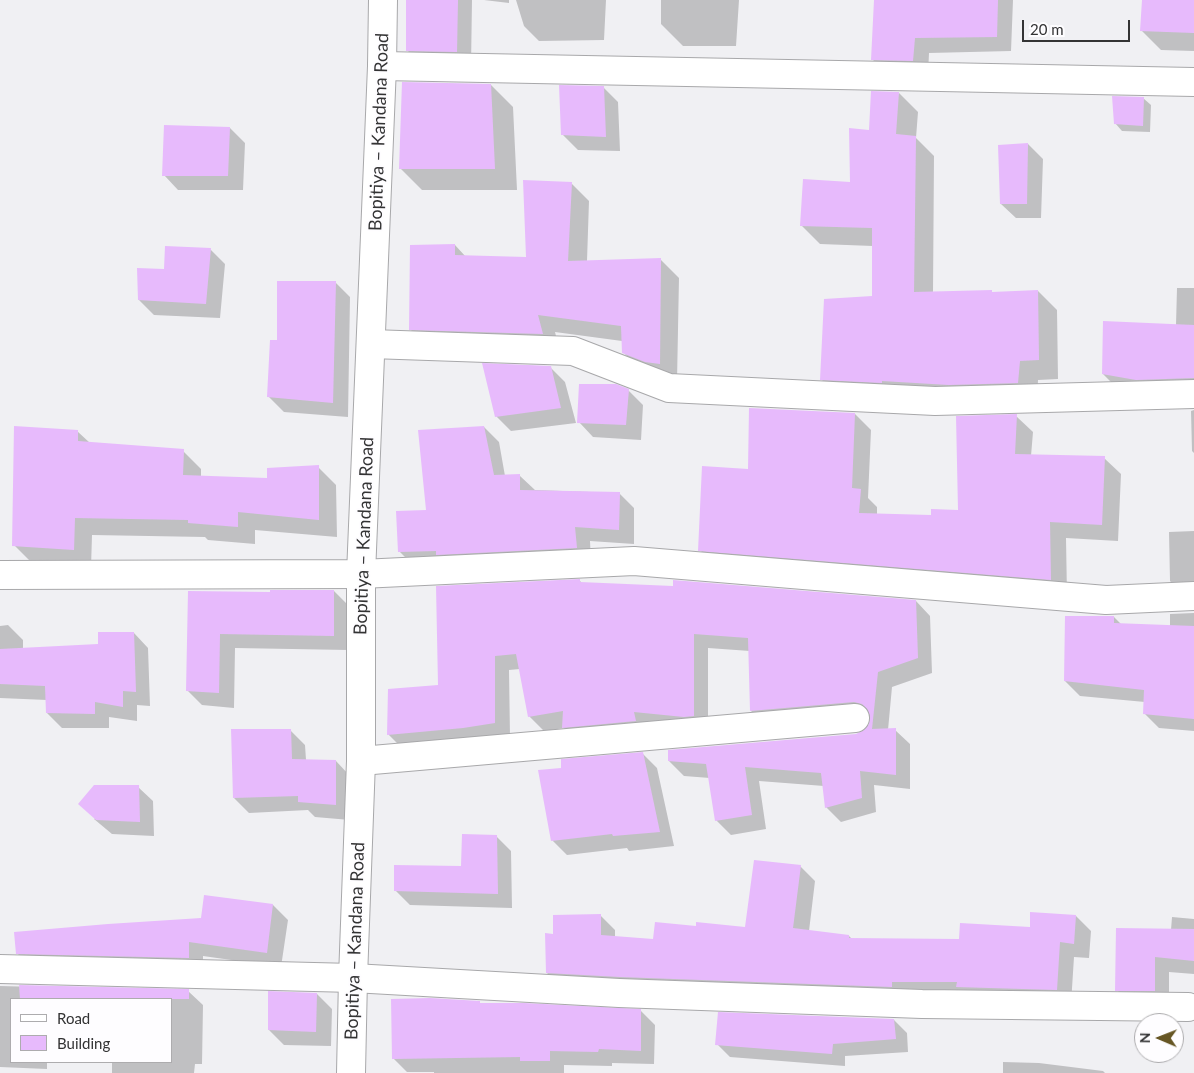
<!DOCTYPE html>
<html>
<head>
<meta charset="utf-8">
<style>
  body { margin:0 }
  #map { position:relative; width:1194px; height:1073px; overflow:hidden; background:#f0f0f3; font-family:Lato,sans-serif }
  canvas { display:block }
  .legend { position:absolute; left:10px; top:998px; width:162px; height:65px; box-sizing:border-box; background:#fefdff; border:1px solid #adacae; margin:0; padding:6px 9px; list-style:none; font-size:15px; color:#333334 }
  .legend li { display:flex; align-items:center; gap:10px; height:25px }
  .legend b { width:25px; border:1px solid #adacae }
  .north { position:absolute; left:1134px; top:1013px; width:50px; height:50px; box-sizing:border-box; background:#fefdff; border:1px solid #adacae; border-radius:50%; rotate:271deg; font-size:14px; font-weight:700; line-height:20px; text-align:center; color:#333334 }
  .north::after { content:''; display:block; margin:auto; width:18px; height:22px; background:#665624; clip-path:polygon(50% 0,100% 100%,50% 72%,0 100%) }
  .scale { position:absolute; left:1022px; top:20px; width:108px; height:22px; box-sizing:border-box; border:2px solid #333334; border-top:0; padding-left:6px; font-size:15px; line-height:18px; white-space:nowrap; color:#333334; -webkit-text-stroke:4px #fefdff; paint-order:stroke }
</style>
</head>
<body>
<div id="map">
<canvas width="1194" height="1073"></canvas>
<ul class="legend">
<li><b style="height:6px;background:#fff"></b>Road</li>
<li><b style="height:14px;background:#e7bafc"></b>Building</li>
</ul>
<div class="north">N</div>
<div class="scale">20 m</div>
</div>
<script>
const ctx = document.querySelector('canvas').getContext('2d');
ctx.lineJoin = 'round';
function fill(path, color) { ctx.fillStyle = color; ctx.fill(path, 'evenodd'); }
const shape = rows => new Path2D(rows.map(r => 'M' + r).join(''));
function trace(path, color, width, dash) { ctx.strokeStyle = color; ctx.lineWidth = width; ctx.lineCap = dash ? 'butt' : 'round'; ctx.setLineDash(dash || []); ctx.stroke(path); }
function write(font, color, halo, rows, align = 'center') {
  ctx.font = font + ' Lato,sans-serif'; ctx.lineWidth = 4; ctx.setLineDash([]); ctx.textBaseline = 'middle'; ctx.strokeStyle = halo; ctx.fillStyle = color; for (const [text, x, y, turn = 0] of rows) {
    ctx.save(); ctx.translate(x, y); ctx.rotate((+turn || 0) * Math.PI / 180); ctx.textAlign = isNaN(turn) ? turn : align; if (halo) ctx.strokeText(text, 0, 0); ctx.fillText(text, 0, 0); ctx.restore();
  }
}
const shadow = shape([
  [407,0,472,0,471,66,422,65,407,50],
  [484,0,509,0,509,3],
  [516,0,606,0,604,40,539,41,524,26],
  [661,0,739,0,736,46,683,46,661,24],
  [875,0,1013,0,1011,51,929,53,928,75,887,74,873,60],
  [1143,0,1194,0,1194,51,1161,50,1142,31],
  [491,85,513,107,517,190,422,190,401,169],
  [603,87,618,102,620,151,578,150,563,135],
  [899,93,918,112,916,138,934,156,933,293,992,292,994,293,1038,291,1057,310,1058,379,1038,380,1037,402,840,398,821,379,874,297,873,246,820,244,801,225,851,183,870,132],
  [1143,98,1151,105,1150,132,1122,131,1115,123],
  [230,128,245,143,243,190,178,190,164,175],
  [1028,144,1043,159,1041,218,1016,218,1001,204],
  [571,183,589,201,587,261,661,260,679,278,677,381,641,371,623,352,622,341,555,332,560,352,428,347,410,329,455,245,466,257,527,258],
  [210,249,225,264,220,318,154,315,139,300,165,271],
  [335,282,350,297,348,417,284,412,269,397],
  [1177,288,1194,288,1194,393,1118,389,1103,374,1176,325],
  [550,367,565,382,576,423,511,431,496,416],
  [628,390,643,405,641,440,593,437,579,422],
  [1194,410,1194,453,1192,451,1191,411],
  [855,414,871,430,868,498,877,507,877,515,932,517,959,511,1016,416,1033,432,1031,456,1104,458,1121,474,1118,541,1066,538,1067,596,716,567,700,550,750,470],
  [484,427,499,442,505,476,520,476,535,490,619,493,634,508,634,544,590,541,591,562,414,566,399,551],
  [77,431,90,443,183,451,201,469,201,477,268,479,318,467,336,485,337,537,255,530,255,544,208,540,205,537,92,535,91,568,32,563,14,545],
  [1194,531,1194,595,1184,596,1170,581,1169,532],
  [579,580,583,584,916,601,930,616,932,673,892,687,888,730,895,730,910,744,910,789,874,785,876,812,841,822,826,807,824,786,759,781,766,829,731,835,716,820,710,778,684,776,669,761,857,735,864,732,870,726,872,717,766,726,751,711,750,651,708,648,708,731,578,742,564,728,544,731,529,716,520,669,509,670,510,737,403,749,388,734,439,686],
  [334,591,349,606,348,650,235,648,234,708,202,705,187,690,189,592,271,594],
  [1194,613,1194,731,1159,728,1145,714,1145,702,1080,696,1065,681,1114,617,1121,624,1170,626,1170,614],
  [8,625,23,640,23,649,99,645,134,633,148,648,150,706,137,705,137,721,109,717,109,728,62,728,47,713,47,700,0,698,0,626],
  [290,730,305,745,306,760,336,761,350,776,350,820,315,817,308,810,249,813,234,798],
  [642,753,657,768,674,846,629,851,627,848,567,855,552,840,562,769],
  [138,787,153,801,154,836,112,834,94,819],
  [496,836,511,851,512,908,410,905,395,890,462,867],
  [800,866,815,881,809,931,849,936,853,940,960,940,1031,929,1076,916,1091,931,1089,958,1074,957,1071,1004,562,988,547,973,554,935,600,915,615,930,615,937,655,940,697,927,746,928],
  [273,905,288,920,281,967,203,956,203,973,32,968,17,953],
  [1172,917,1194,919,1194,974,1169,972,1169,1005,1131,1005,1117,990,1171,930],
  [0,986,188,991,203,1005,202,1064,195,1064,194,1073,112,1073,112,1063,106,1062,171,1062,171,999,11,999,11,1062,47,1062,47,1069,0,1067],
  [317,994,332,1009,331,1046,284,1045,269,1030],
  [479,1002,481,1004,641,1011,655,1025,654,1064,612,1063,612,1066,564,1065,564,1073,434,1073,434,1072,407,1072,393,1058],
  [894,1020,907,1033,908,1052,845,1056,845,1066,730,1057,717,1044],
  [1003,1062,1039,1063,1103,1071,1105,1073,1003,1073]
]);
const building = shape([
  [406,0,458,0,457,52,406,51],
  [874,0,998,0,997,37,915,38,913,61,871,60],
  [1142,0,1194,0,1194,33,1140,31],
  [402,82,491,84,495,169,399,169],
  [559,85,604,86,606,137,561,135],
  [871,91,899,92,896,134,916,136,914,292,992,290,992,292,1038,290,1039,360,1020,361,1018,383,949,385,882,381,882,383,820,380,824,299,872,296,872,228,800,226,803,179,850,182,849,128,869,130],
  [1112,96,1144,97,1143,126,1114,124],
  [164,125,230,127,228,176,162,176],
  [1028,143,1027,204,1000,204,998,145],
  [523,180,572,182,568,261,661,258,660,364,645,362,622,353,621,326,538,315,543,334,409,330,410,245,455,244,455,255,526,257],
  [165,246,211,248,206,304,138,300,137,268,164,269],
  [277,281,336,281,333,403,267,397,270,340,277,340],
  [1103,321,1194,325,1194,378,1136,380,1102,374],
  [482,363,551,366,561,408,495,417],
  [579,384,616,384,629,389,626,425,577,423],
  [749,408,855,413,852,488,861,489,859,513,931,515,931,509,958,510,956,416,1017,414,1015,454,1105,456,1102,525,1050,522,1051,580,698,551,702,466,748,469],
  [14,426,78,430,78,441,184,449,183,475,267,478,267,468,319,465,319,520,238,512,238,527,188,523,188,520,75,518,74,550,12,546],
  [484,426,494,475,520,474,520,490,620,492,619,530,575,527,577,548,436,555,436,551,398,552,396,511,426,510,418,430],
  [580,579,580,582,673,586,673,580,916,600,918,658,878,672,872,729,896,728,896,775,860,771,862,798,825,808,821,773,745,767,752,815,715,821,706,764,668,761,668,750,856,734,864,730,869,724,870,716,867,709,862,704,854,702,750,711,748,638,694,634,694,716,684,717,634,712,636,721,562,728,563,711,528,717,516,654,495,656,495,723,463,728,387,735,388,689,438,685,436,586],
  [270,590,334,590,334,636,220,634,219,693,186,691,188,591,270,592],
  [1065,616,1114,616,1114,623,1194,626,1194,719,1143,714,1144,690,1064,681],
  [98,632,134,632,136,692,123,691,123,707,95,702,95,714,46,713,45,686,0,684,0,649,98,644],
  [231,729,291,729,292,759,336,760,336,805,298,802,298,796,233,798],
  [643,752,660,832,613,836,612,834,551,841,538,770,561,768,561,759],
  [94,785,139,785,140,822,96,820,78,804],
  [462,834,497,835,498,894,394,891,394,865,461,866],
  [754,860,801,865,793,928,849,935,849,938,959,939,960,923,1030,927,1030,912,1076,915,1074,944,1060,942,1057,990,956,987,957,982,892,982,892,987,620,977,546,973,545,933,553,934,553,915,601,914,601,935,653,939,655,922,696,926,696,922,745,927],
  [204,895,273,904,267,953,189,942,189,958,16,954,14,932,108,924,201,918],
  [1116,928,1194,929,1194,961,1155,957,1155,991,1115,991],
  [19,985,189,989,189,999,20,999],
  [268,991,317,993,316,1032,268,1030],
  [430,998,480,1001,480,1003,524,1003,641,1009,641,1051,599,1049,598,1052,550,1051,550,1061,520,1061,520,1057,392,1059,391,999],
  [718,1012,894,1019,896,1039,833,1044,832,1054,715,1045]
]);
const street = shape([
  [382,66,1194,82],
  [371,344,573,351,669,388,935,401,1194,394],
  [0,575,361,574,634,561,1106,600,1194,596],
  [361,761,855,718],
  [0,969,353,978,619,993,922,1004,1188,1007]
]);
const secondary = shape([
  [351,1073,353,978,361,761,361,574,382,66,383,0]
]);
const streetNames = [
  ["Bopitiya – Kandana Road",379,132,-88],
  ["Bopitiya – Kandana Road",364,536,-88],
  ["Bopitiya – Kandana Road",355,941,-88]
];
fill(shadow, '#0003');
fill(building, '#e7bafc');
trace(street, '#a8a8aa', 30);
trace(secondary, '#a8a8aa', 30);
trace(street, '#fff', 28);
trace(secondary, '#fff', 28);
write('18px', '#333334', '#fefdff', streetNames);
</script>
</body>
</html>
